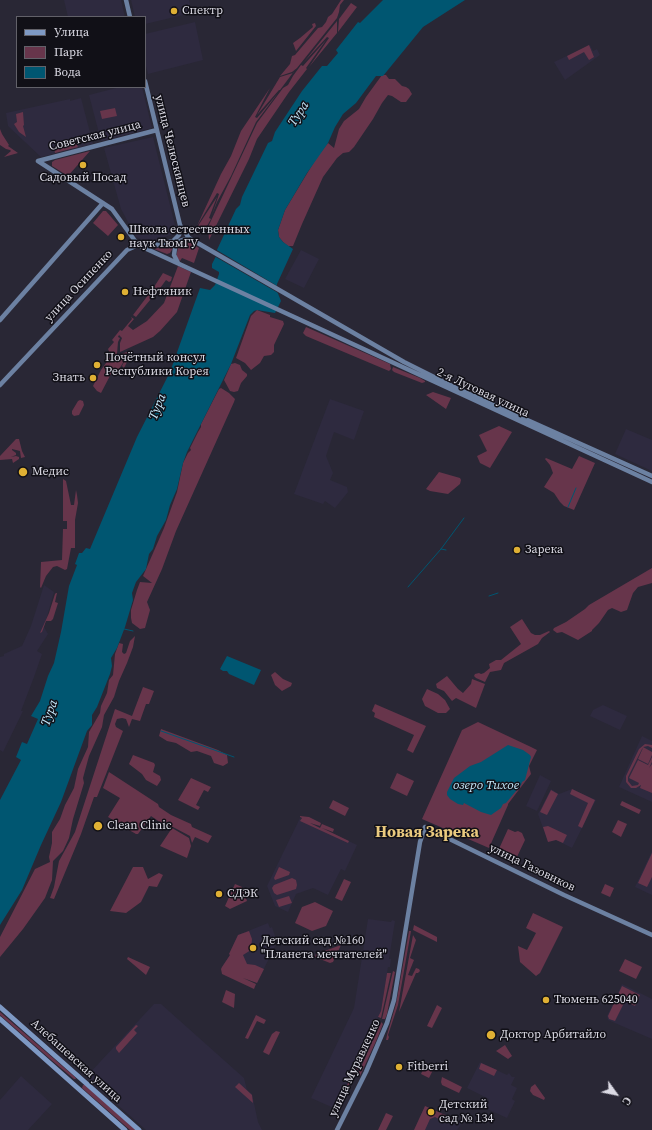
<!DOCTYPE html>
<html>
<head>
<meta charset="utf-8">
<style>
  body { margin:0 }
  #map { position:relative; width:652px; height:1130px; overflow:hidden; background:#292735; font-family:"Source Serif 4",serif }
  canvas { display:block }
  .legend { position:absolute; left:16px; top:16px; width:130px; height:72px; box-sizing:border-box; background:#111017; border:1px solid #626169; margin:0; padding:5px 7px; list-style:none; font-size:12px; color:#dbdae4 }
  .legend li { display:flex; align-items:center; gap:8px; height:20px }
  .legend b { width:20px; border:1px solid #626169 }
  .north { position:absolute; left:596px; top:1074px; width:40px; height:40px; -webkit-text-stroke:3px #111017; paint-order:stroke; rotate:123deg; font-size:11px; font-weight:700; line-height:16px; text-align:center; color:#dbdae4 }
  .north::after { content:''; display:block; margin:auto; width:14px; height:18px; background:#dbdae4; clip-path:polygon(50% 0,100% 100%,50% 72%,0 100%) }
</style>
</head>
<body>
<div id="map">
<canvas width="652" height="1130"></canvas>
<ul class="legend">
<li><b style="height:5px;background:#7e99c4"></b>Улица</li>
<li><b style="height:11px;background:#67354b"></b>Парк</li>
<li><b style="height:11px;background:#005671"></b>Вода</li>
</ul>
<div class="north">С</div>
</div>
<script>
const ctx = document.querySelector('canvas').getContext('2d');
ctx.lineJoin = 'round';
function fill(path, color) { ctx.fillStyle = color; ctx.fill(path, 'evenodd'); }
const shape = rows => new Path2D(rows.map(r => 'M' + r).join(''));
function trace(path, color, width, dash) { ctx.strokeStyle = color; ctx.lineWidth = width; ctx.lineCap = dash ? 'butt' : 'round'; ctx.setLineDash(dash || []); ctx.stroke(path); }
function write(font, color, halo, rows, align = 'center') {
  ctx.font = font + ' "Source Serif 4",serif'; ctx.lineWidth = 3; ctx.setLineDash([]); ctx.textBaseline = 'middle'; ctx.strokeStyle = halo; ctx.fillStyle = color; for (const [text, x, y, turn = 0] of rows) {
    ctx.save(); ctx.translate(x, y); ctx.rotate((+turn || 0) * Math.PI / 180); ctx.textAlign = isNaN(turn) ? turn : align; if (halo) ctx.strokeText(text, 0, 0); ctx.fillText(text, 0, 0); ctx.restore();
  }
}
const built = shape([
  [64,0,121,0,125,17,68,17],
  [131,0,189,0,192,13,145,24,145,17,135,17],
  [195,22,203,60,148,74,145,62,145,34],
  [590,45,593,51,597,49,600,55,565,80,554,62],
  [120,87,142,87,152,128,101,141,89,95],
  [81,98,93,144,41,157,8,126,6,113,70,99,70,101],
  [153,137,177,233,148,242,136,237,121,209,104,148],
  [301,250,319,259,304,288,285,279],
  [330,399,364,411,354,440,334,432,326,456,333,473,330,480,347,487,348,492,335,508,325,501,323,504,294,494],
  [626,429,652,440,652,471,615,454],
  [44,585,54,592,44,627,48,634,37,651,42,654,34,677,21,711,23,711,3,752,0,750,0,657,4,656,4,654,22,646,31,626],
  [603,705,627,716,620,730,590,716,593,710],
  [642,736,652,741,652,802,619,787],
  [540,775,551,781,537,811,526,806],
  [551,789,559,794,572,789,596,800,572,848,556,840,548,842,538,814],
  [300,818,357,845,345,871,341,869,328,895,313,888,296,894,288,912,275,906,267,886],
  [652,851,652,895,635,887],
  [368,919,391,922,392,920,395,921,389,959,391,959,390,967,388,967,381,1011,336,1109,311,1098,354,1008],
  [268,923,270,928,272,927,277,942,257,983,222,967,230,955,229,954,238,935],
  [622,984,652,999,652,1039,608,1020,607,1016],
  [154,1004,161,1004,244,1078,247,1090,252,1094,258,1122,262,1130,146,1130,86,1077],
  [480,1062,507,1075,509,1073,512,1077,515,1077,511,1085,517,1088,512,1099,515,1101,507,1118,485,1108,489,1099,467,1088],
  [21,1076,52,1104,28,1130,0,1130,0,1100],
  [425,1106,462,1123,457,1130,414,1130]
]);
const green = shape([
  [341,0,344,0,340,5,339,12,337,18,297,68,292,72,280,76,290,64,292,56,295,55,318,28,322,27,326,22,328,17,332,14],
  [351,3,357,7,338,32,339,19],
  [337,21,337,33,309,67,329,38,327,37,304,62],
  [315,23,316,26,296,51,293,43,300,38,313,27,312,24],
  [326,40,306,68,307,69,289,92,257,139,249,159,209,240,208,227,257,123,283,88,288,85,293,76,301,65,303,66],
  [589,45,594,57,589,60,584,52,569,60,567,56],
  [295,70,280,90,279,90,257,115,280,77,293,73],
  [382,75,386,75,389,79,395,79,402,86,406,87,409,89,412,94,406,102,401,102,392,96,388,95,382,103,373,119,354,147,349,152,343,153,337,158,323,177,302,224,293,246,288,246,283,242,279,237,278,230,285,210,317,157,328,143,334,148,339,129,344,121,359,109,366,97],
  [270,88,255,117,257,118,278,93,256,122,231,176,217,202,212,215,219,194,217,193,197,226,221,174,231,156,241,131],
  [115,108,117,116,102,119,100,111],
  [23,112,24,125,23,126,26,137,19,132,14,124,17,122,16,114],
  [0,129,2,134,9,145,8,146,18,153,4,157,11,151,10,150,6,149,0,145,0,142,2,141,0,142],
  [76,143,78,147,55,153,54,148],
  [90,151,68,176,52,166,52,162,55,160],
  [217,197,209,218,211,219,207,226,202,230,193,233,195,229,196,229],
  [103,211,106,211,118,225,108,236,93,223],
  [186,240,199,248,194,263,182,258,180,261,176,257,178,248,181,242],
  [176,243,170,253,167,254,154,249],
  [178,266,191,272,177,312,160,331,153,337,120,352,120,343,122,338,119,335,118,337,120,338,118,342,117,354,119,355,129,351,128,353,131,354,124,368,122,366,126,358,116,374,112,372,101,393,97,391,93,386,101,370,111,356,108,349,114,342,112,340,120,330,122,331,132,319,131,317,134,319,128,326,133,330,147,321,164,303],
  [163,273,172,277,171,281,169,282,166,280,158,291,154,287],
  [152,290,155,294,136,317,133,315],
  [257,310,270,315,270,317,283,321,284,324,274,345,274,352,271,355,264,356,260,363,251,370,245,363,236,358,251,316],
  [306,327,390,364,391,369,389,371,306,336,303,333],
  [235,363,240,365,242,370,247,374,247,376,241,383,238,391,234,392,230,391,224,380,231,364],
  [393,367,420,378,425,381,425,382,422,383,394,372,392,370],
  [221,388,229,393,235,399,234,402,176,531,162,569,147,602,150,610,145,628,140,629,132,623,131,618,131,610,137,590,140,582,152,583,143,576,164,528,177,492,183,463,188,453,191,450,190,448,198,432,201,427,201,424,219,389],
  [433,392,451,398,446,409,426,395],
  [80,400,83,401,84,405,79,415,74,416,72,414,72,411,78,401],
  [499,426,512,432,490,468,480,463,477,456,487,451,479,435],
  [16,439,19,439,22,451,25,457,21,458,20,451,12,449,12,450,16,453,16,455,11,457,16,456,19,457,19,459,13,463,12,459,0,460,0,456],
  [579,456,595,463,574,510,564,506,560,502,554,493,544,487,553,473,550,465,545,459,546,458,572,469],
  [439,472,460,478,461,480,460,484,448,494,430,491,426,489],
  [63,479,66,481,71,505,74,505,76,490,77,495,78,503,75,520,75,548,71,548,67,569,65,570,57,566,53,567,46,576,41,588,40,587,41,562,62,560,63,529,67,529,67,521,63,521],
  [652,568,652,583,638,587,633,593,627,610,621,612,612,608,608,610,599,623,592,630,592,631,578,640,562,632,557,633,553,630,554,628,566,622,585,609,589,605],
  [56,593,57,593,55,602,58,603,53,619,51,621,46,621,42,632,40,633,49,613,55,594],
  [522,619,531,633,535,635,540,635,549,631,550,632,542,638,538,644,504,663,501,670,490,672,485,682,476,678,474,676,475,674,479,673,481,674,484,673,490,668,489,664,496,660,501,660,521,644,510,627],
  [135,636,133,647,127,663,119,681,114,697,104,715,102,727,89,756,83,778,84,783,73,819,69,838,63,851,53,861,52,880,45,898,23,929,0,957,0,937,35,869,50,862,49,857,52,843,52,832,60,819,65,805,74,788,78,769,88,747,89,732,100,713,101,706,107,693,109,680,113,675,115,654,119,643,123,644,122,652,124,654,126,653,130,641],
  [275,672,283,679,292,683,291,686,282,691,275,685,271,675],
  [447,676,458,689,463,693,471,684,472,679,485,684,476,708,456,698,452,701,444,691,437,688,436,684],
  [143,687,154,691,149,704,146,704,140,721,132,719,129,727,126,719,122,718,117,719,115,724,116,727,123,731,97,797,94,797,81,834,54,899,50,898,54,887,59,861,75,832,115,709,132,716],
  [427,689,438,694,445,700,450,709,446,713,438,713,425,706,422,699],
  [375,704,426,726,413,753,407,750,414,735,374,717,375,713,372,711],
  [478,722,531,747,537,750,529,766,531,774,508,804,508,805,489,848,422,819,462,730],
  [161,729,218,750,227,755,228,763,223,766,214,763,211,756,197,751,191,752,176,743,167,741,159,736],
  [645,744,652,745,652,748,648,746,643,747,652,752,652,755,648,764,638,759,643,748,642,749,628,777,628,781,632,786,638,785,652,757,652,762,649,768,652,764,652,793,640,788,641,785,636,788,631,788,626,782,626,776,639,749],
  [133,755,154,763,155,765,153,772,160,776,161,780,157,786,146,780,142,774,129,764],
  [638,760,648,765,639,783,629,778],
  [109,772,158,804,159,807,171,815,191,824,192,827,212,836,208,843,195,837,192,843,190,836,173,827,167,827,151,816,138,834,136,834,124,827,123,824,121,825,108,817,120,798,103,788],
  [397,773,414,781,407,796,390,788],
  [191,778,211,787,208,792,204,790,196,805,200,807,198,810,178,800],
  [572,789,595,800,582,828,578,826,588,803,570,794],
  [551,790,558,794,547,815,540,812],
  [333,800,349,808,345,816,329,808],
  [622,801,641,810,639,814,620,805],
  [300,816,309,817,321,823,320,826,310,823,320,828,322,824,334,829,333,832,322,828,349,841,348,843,300,821,302,818,300,817],
  [618,820,627,824,621,837,612,832],
  [548,826,567,835,563,843,556,840,548,842,543,827],
  [172,828,189,838,191,846,187,858,160,846],
  [508,829,515,832,518,831,522,833,525,840,516,859,498,851],
  [652,853,652,877,647,887,638,883],
  [133,867,143,867,148,879,159,873,163,875,157,887,149,886,141,902,126,913,110,911],
  [279,867,290,872,289,875,275,880,274,878],
  [292,878,296,880,297,885,296,889,277,895,274,893,272,888,274,885],
  [344,879,351,882,342,901,335,898],
  [235,884,242,887,247,901,230,909,225,906],
  [605,884,614,888,610,897,601,893],
  [289,896,292,903,279,907,276,900],
  [315,902,333,911,326,926,312,931,295,923,302,907],
  [533,913,563,927,540,973,536,976,520,962,518,946,527,950,536,933,526,928],
  [414,925,437,937,437,942,413,930],
  [249,931,252,939,251,950,243,955,247,964,255,965,264,969,257,983,243,978,256,984,254,989,222,974,221,969,222,967,226,970,222,967,230,955,229,954,238,935],
  [409,931,411,931,398,1005,388,1035,389,1037,388,1040,386,1040,387,1035,396,1004],
  [413,935,416,940,410,958,414,960,408,975,412,976,416,968,419,969,420,971,418,973,416,973,399,1012],
  [341,945,333,962,330,963,315,957,316,954],
  [128,957,150,967,146,975,127,959],
  [625,959,642,967,636,979,619,971],
  [393,971,395,972,387,1014,385,1019,382,1019],
  [387,973,391,973,381,1018,378,1017,381,1011],
  [622,986,640,995,635,1006,625,1001,615,1021,609,1019,608,1016],
  [226,990,235,994,234,1008,222,1002],
  [437,1005,442,1008,432,1028,427,1026],
  [0,1012,75,1077,76,1079,74,1079,50,1059,0,1015],
  [256,1015,266,1020,264,1024,257,1021,248,1039,245,1038],
  [381,1022,383,1024,377,1039,360,1076,357,1076],
  [376,1023,378,1024,372,1041,337,1111,335,1111],
  [136,1025,138,1026,134,1030,137,1033,119,1053,116,1049,116,1047],
  [276,1031,280,1032,269,1055,263,1052,272,1034],
  [505,1045,512,1056,508,1059,496,1051],
  [481,1063,497,1070,494,1076,479,1069],
  [425,1065,434,1068,429,1078,421,1074],
  [442,1077,462,1087,459,1093,442,1085,441,1082],
  [239,1083,252,1095,253,1103,235,1087],
  [535,1084,545,1098,544,1100,533,1095,530,1091,531,1087],
  [83,1085,85,1085,136,1130,130,1130,82,1088],
  [425,1106,452,1118,450,1123,447,1123,435,1117,430,1119,425,1130,414,1130],
  [386,1113,393,1116,386,1130,378,1130]
]);
const water = shape([
  [383,0,465,0,423,27,383,76,376,76,356,103,343,114,335,127,328,143,307,173,285,210,278,230,279,237,283,242,293,249,277,284,277,291,281,301,275,313,257,310,254,311,250,315,231,364,187,452,183,463,177,489,170,505,166,520,157,536,153,549,149,554,146,569,136,582,132,593,133,600,125,627,117,648,111,658,112,666,110,674,97,707,92,715,92,725,87,731,61,802,41,845,22,890,0,925,0,800,21,760,16,757,22,742,27,744,38,719,31,716,40,701,48,676,54,663,61,632,69,586,77,565,75,564,79,553,82,553,86,548,90,549,137,437,170,372,200,288,210,290,215,285,219,274,219,272,212,268,212,264,217,254,216,252,236,209,240,205,242,197,268,143,272,141,275,132,302,91,322,66,327,66,338,53,336,50,358,22,360,23],
  [227,656,261,670,254,685,229,674,227,671,223,671,220,669],
  [508,745,523,750,530,755,531,757,525,780,522,782,521,785,506,803,503,804,501,808,491,815,481,812,464,803,463,805,458,804,450,799,447,795,447,792,454,778,470,766,481,762]
]);
const pier = shape([
  [215,249,279,287,280,294,214,256]
]);
const stream = shape([
  [568,507,576,488],
  [441,549,446,550],
  [408,587,441,549,464,518],
  [489,596,498,593],
  [124,629,133,631],
  [161,731,234,757]
]);
const secondary = shape([
  [126,0,130,17],
  [145,81,180,225,189,238,404,362,456,388,652,476],
  [38,161,112,209,138,245,652,482],
  [38,161,157,130],
  [178,263,174,255,175,248,180,241,189,238],
  [0,320,103,203],
  [0,385,127,250,138,245,151,246,173,241,179,235,180,227],
  [337,1130,366,1072,387,1023,394,1000,420,842,425,827,564,895,652,935]
]);
const primary = shape([
  [0,1007,139,1130],
  [0,1019,125,1130]
]);
const markers = [
  [174,11,4,"#dfb034"],
  [83,165,4,"#dfb034"],
  [121,237,4,"#dfb034"],
  [125,292,4,"#dfb034"],
  [97,365,4,"#dfb034"],
  [93,378,4,"#dfb034"],
  [23,472,5,"#dfb034"],
  [517,550,4,"#dfb034"],
  [98,826,5,"#dfb034"],
  [219,894,4,"#dfb034"],
  [253,948,4,"#dfb034"],
  [546,1000,4,"#dfb034"],
  [491,1035,5,"#dfb034"],
  [399,1067,4,"#dfb034"],
  [431,1112,4,"#dfb034"]
];
const poiNames = [
  ["Спектр",182,11],
  ["Садовый Посад",83,178,"center"],
  ["Школа естественных",129,230],
  ["наук ТюмГУ",129,244],
  ["Нефтяник",133,292],
  ["Почётный консул",105,358],
  ["Республики Корея",105,372],
  ["Знать",85,378,"right"],
  ["Медис",32,472],
  ["Зарека",525,550],
  ["Clean Clinic",107,826],
  ["СДЭК",227,894],
  ["Детский сад №160",261,941],
  ["\"Планета мечтателей\"",261,955],
  ["Тюмень 625040",554,1000],
  ["Доктор Арбитайло",500,1035],
  ["Fitberri",407,1067],
  ["Детский",439,1105],
  ["сад № 134",439,1119]
];
const streetNames = [
  ["Советская улица",95,136,-14],
  ["улица Челюскинцев",172,151,76],
  ["улица Осипенко",79,286,-47],
  ["2-я Луговая улица",483,393,25],
  ["улица Газовиков",532,868,26],
  ["Алебашевская улица",76,1061,42],
  ["улица Муравленко",355,1068,-65]
];
const waterNames = [
  ["Тура",299,114,-57],
  ["Тура",158,407,-69],
  ["Тура",50,713,-71],
  ["озеро Тихое",486,786]
];
const districtNames = [
  ["Новая Зарека",427,833]
];
fill(built, '#2e2a3f');
fill(green, '#67354b');
fill(water, '#005671');
fill(pier, '#292735');
trace(stream, '#005671', 1);
trace(secondary, '#6c81a2', 4.5);
trace(primary, '#7e99c4', 5);
for (const [x, y, r, color] of markers) { const dot = new Path2D(); dot.arc(x, y, r, 0, 2 * Math.PI); ctx.fillStyle = color; ctx.fill(dot); trace(dot, '#111017', 1.5); }
write('12px', '#dbdae4', '#111017', poiNames, 'left');
write('12px', '#dbdae4', '#111017', streetNames);
write('italic 13px', '#c1e5f7', '#111017', waterNames);
write('bold 16px', '#eaca7f', '#111017', districtNames);
</script>
</body>
</html>
